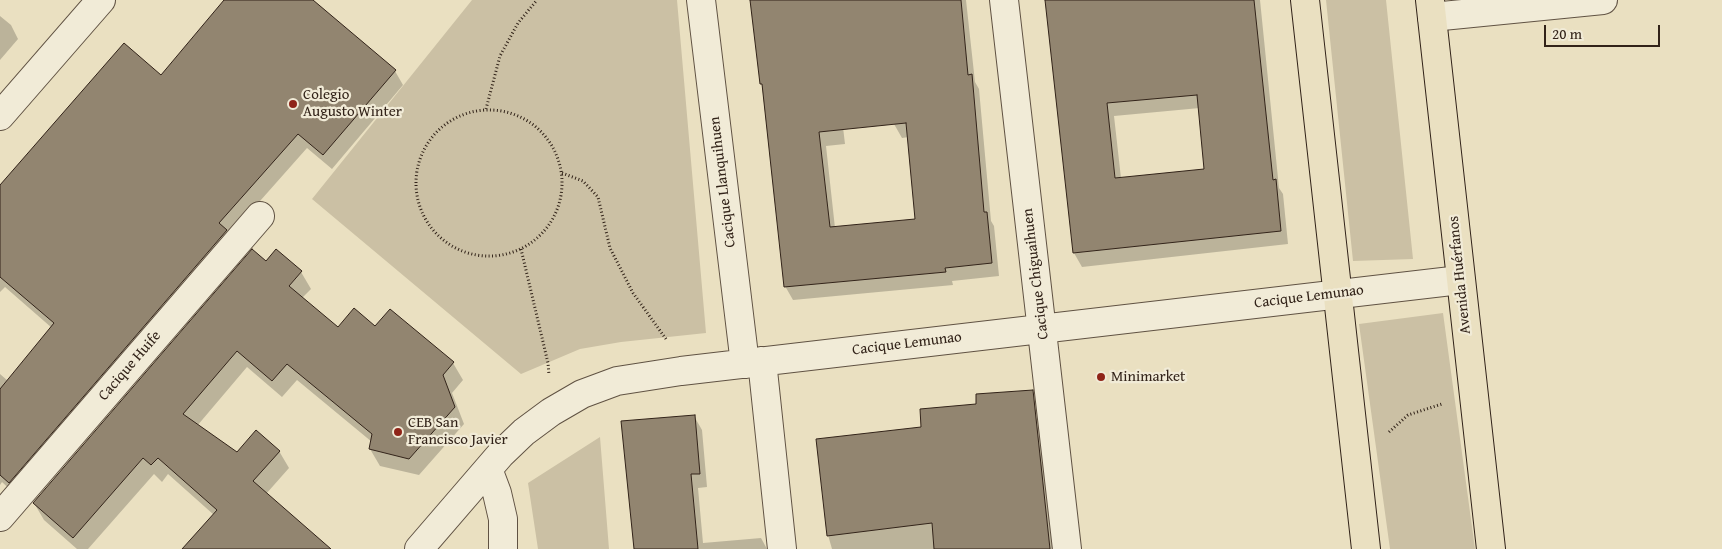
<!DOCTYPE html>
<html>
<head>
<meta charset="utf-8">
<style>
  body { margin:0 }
  #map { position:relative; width:1722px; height:549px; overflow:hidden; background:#eae0c1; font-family:"Gentium Book Plus",serif }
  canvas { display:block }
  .scale { position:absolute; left:1544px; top:25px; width:116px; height:22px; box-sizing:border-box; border:2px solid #322319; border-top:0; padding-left:6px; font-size:15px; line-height:18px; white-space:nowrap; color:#322319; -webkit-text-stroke:4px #f1ebd7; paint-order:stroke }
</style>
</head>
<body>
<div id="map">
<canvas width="1722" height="549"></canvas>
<div class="scale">20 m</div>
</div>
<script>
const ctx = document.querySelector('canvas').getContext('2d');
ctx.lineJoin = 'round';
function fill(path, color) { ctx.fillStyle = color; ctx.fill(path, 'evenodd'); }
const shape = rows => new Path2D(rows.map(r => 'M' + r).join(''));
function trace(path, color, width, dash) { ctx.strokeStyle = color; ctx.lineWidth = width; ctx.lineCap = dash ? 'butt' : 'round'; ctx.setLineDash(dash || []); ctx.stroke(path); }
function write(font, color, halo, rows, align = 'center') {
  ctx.font = font + ' "Gentium Book Plus",serif'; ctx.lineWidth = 4.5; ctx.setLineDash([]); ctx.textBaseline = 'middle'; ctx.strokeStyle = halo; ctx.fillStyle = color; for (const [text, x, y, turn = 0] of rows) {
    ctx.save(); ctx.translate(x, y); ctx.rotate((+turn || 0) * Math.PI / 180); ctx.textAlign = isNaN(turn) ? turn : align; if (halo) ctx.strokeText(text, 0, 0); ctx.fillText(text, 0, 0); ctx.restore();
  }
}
const green = shape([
  [472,0,677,0,706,333,621,342,580,349,521,374,312,199],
  [1326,0,1386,0,1413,259,1353,261],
  [1443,313,1475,549,1390,549,1359,324],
  [600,437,609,549,538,549,528,483]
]);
const shadow = shape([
  [226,0,311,0,395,71,403,85,332,169,307,148,229,236,18,497,2,482,0,485,0,374,8,381,52,328,5,287,0,292,0,187,161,76],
  [752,0,828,0,845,144,826,146,835,228,917,220,909,137,902,138,894,124,882,0,966,0,975,82,979,89,991,221,994,226,999,276,952,281,953,285,793,300,785,286],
  [1046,0,1260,0,1279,188,1283,194,1288,244,1082,267,1074,253],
  [1200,108,1205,170,1121,178,1114,116],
  [0,16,11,25,18,39,0,60],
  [266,262,301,272,311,289,302,298,338,329,376,328,390,311,453,363,463,380,452,393,464,424,419,475,380,466,370,449,372,442,297,380,282,397,247,367,197,426,237,454,279,451,289,468,266,494,328,549,184,549,214,515,168,474,162,482,154,474,88,549,77,549,44,520,34,503],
  [1032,391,1040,404,1055,549,832,549,828,535,923,428,977,405],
  [694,416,702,430,707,487,698,488,703,543,761,538,767,549,635,549]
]);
const building = shape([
  [224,0,313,0,396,70,323,155,298,134,219,223,227,230,9,483,0,475,0,389,54,323,0,277,0,185,124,43,161,75,224,0],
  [750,0,961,0,968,75,972,74,984,212,987,212,992,263,945,268,946,272,784,287,762,84,760,84,750,0],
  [906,123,915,219,830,227,819,132,906,123],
  [1045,0,1254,0,1273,180,1276,179,1281,231,1073,253,1045,0],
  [1197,95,1204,169,1115,178,1107,103,1197,95],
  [252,249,266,261,276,249,302,271,289,286,338,327,354,308,375,326,390,309,454,362,443,375,455,407,409,459,369,449,372,434,287,364,272,381,237,351,183,414,237,452,256,430,280,451,253,481,331,549,182,549,217,510,158,458,151,465,143,458,73,538,33,503,252,249],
  [1033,390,1050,549,934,549,932,523,827,536,816,439,921,427,920,409,976,404,976,394,1033,390],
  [695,415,700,474,691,474,698,549,634,549,621,421,695,415]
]);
const path = shape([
  [486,109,500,56,518,23,537,0],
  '416 183a73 73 0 1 1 146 0a73 73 0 1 1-146 0Z',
  [562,173,583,181,598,197,610,248,633,293,666,339],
  [521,249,548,363,549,375],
  [1389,432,1408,415,1442,404]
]);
const minor = shape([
  [701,0,745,364],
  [1004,0,1067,549],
  [1432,17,1603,0],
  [0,116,101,0],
  [762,361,782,549],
  [488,469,497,493,503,519,503,549],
  [0,517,260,216],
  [419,549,500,455,524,432,551,412,582,394,617,381,681,371,1460,280]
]);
const major = shape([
  [1305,0,1366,549],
  [1430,0,1491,549]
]);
const markers = [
  [293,104,5,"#8f2418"],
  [1101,377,5,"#8f2418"],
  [398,432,5,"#8f2418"]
];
const poiNames = [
  ["Colegio",303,95],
  ["Augusto Winter",303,112],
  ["Minimarket",1111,377],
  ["CEB San",408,423],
  ["Francisco Javier",408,440]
];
const streetNames = [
  ["Cacique Llanquihuen",723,182,-97],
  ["Cacique Chiguaihuen",1036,274,-97],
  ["Avenida Huérfanos",1460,275,-96],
  ["Cacique Lemunao",1309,297,-7],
  ["Cacique Lemunao",907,344,-7],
  ["Cacique Huife",130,366,-49]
];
fill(green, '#cbc0a4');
fill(shadow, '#0003');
fill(building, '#928570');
trace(building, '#322319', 1);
trace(minor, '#605243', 30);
trace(major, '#322319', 30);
trace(path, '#322319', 3, [1, 2.5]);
trace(minor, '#f1ebd7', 28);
trace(major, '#eae0c1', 28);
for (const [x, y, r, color] of markers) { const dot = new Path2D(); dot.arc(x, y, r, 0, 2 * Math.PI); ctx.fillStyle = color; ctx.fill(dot); trace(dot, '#f1ebd7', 2); }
write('15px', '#322319', '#f1ebd7', poiNames, 'left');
write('15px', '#322319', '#f1ebd7', streetNames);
</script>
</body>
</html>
